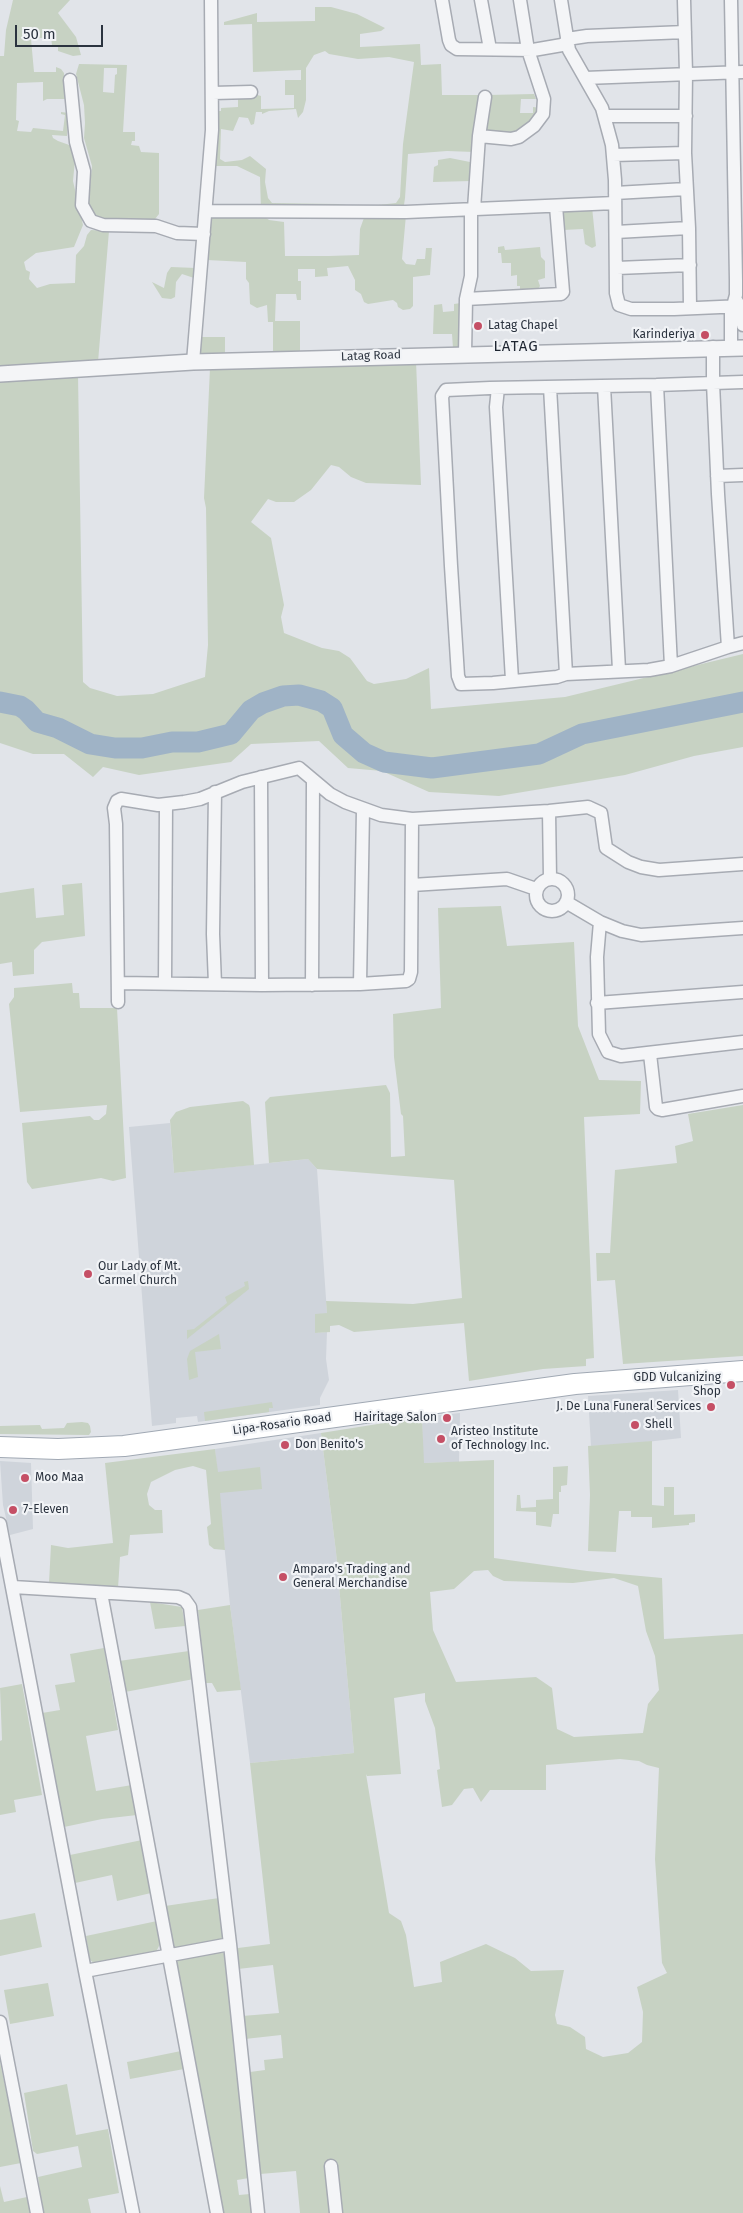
<!DOCTYPE html>
<html>
<head>
<meta charset="utf-8">
<style>
  body { margin:0 }
  #map { position:relative; width:743px; height:2213px; overflow:hidden; background:#e1e4e9; font-family:"Fira Sans",sans-serif }
  canvas { display:block }
  .scale { position:absolute; left:15px; top:25px; width:88px; height:22px; box-sizing:border-box; border:2px solid #2b333f; border-top:0; padding-left:6px; font-size:15px; line-height:18px; white-space:nowrap; color:#2b333f; -webkit-text-stroke:4px #f1f3f6; paint-order:stroke }
</style>
</head>
<body>
<div id="map">
<canvas width="743" height="2213"></canvas>
<div class="scale">50 m</div>
</div>
<script>
const ctx = document.querySelector('canvas').getContext('2d');
ctx.lineJoin = 'round';
function fill(path, color) { ctx.fillStyle = color; ctx.fill(path, 'evenodd'); }
const shape = rows => new Path2D(rows.map(r => 'M' + r).join(''));
function trace(path, color, width, dash) { ctx.strokeStyle = color; ctx.lineWidth = width; ctx.lineCap = dash ? 'butt' : 'round'; ctx.setLineDash(dash || []); ctx.stroke(path); }
function write(font, color, halo, rows, align = 'center') {
  ctx.font = font + ' "Fira Sans",sans-serif'; ctx.lineWidth = 4.5; ctx.setLineDash([]); ctx.textBaseline = 'middle'; ctx.strokeStyle = halo; ctx.fillStyle = color; for (const [text, x, y, turn = 0] of rows) {
    ctx.save(); ctx.translate(x, y); ctx.rotate((+turn || 0) * Math.PI / 180); ctx.textAlign = isNaN(turn) ? turn : align; if (halo) ctx.strokeText(text, 0, 0); ctx.fillText(text, 0, 0); ctx.restore();
  }
}
const built = shape([
  [170,1123,174,1173,308,1159,317,1169,327,1313,315,1333,327,1332,326,1359,329,1380,320,1398,320,1405,198,1422,197,1416,176,1418,176,1423,152,1426,129,1127],
  [678,1390,681,1438,629,1444,591,1446,588,1396],
  [460,1413,459,1462,423,1463,422,1417],
  [321,1433,336,1552,354,1753,250,1763,230,1605,215,1449],
  [0,1461,31,1463,33,1529,10,1535,3,1505]
]);
const green = shape([
  [13,0,70,0,58,13,76,37,81,55,73,56,58,51,58,45,52,45,51,37,31,39,34,72,56,72,56,67,61,69,64,73,65,99,47,99,43,101,43,82,17,83,16,120,19,121,17,131,31,132,33,128,63,131,65,115,61,114,61,112,69,113,67,136,52,135,53,138,58,141,72,146,75,160,73,181,83,225,74,247,36,253,24,262,26,270,30,272,29,279,37,288,50,284,75,283,76,255,84,246,87,235,91,230,109,231,98,362,0,368,0,56,4,56,6,30],
  [315,7,331,7,357,14,385,28,381,31,360,34,360,47,420,44,421,65,441,64,442,95,480,95,474,152,447,151,408,154,405,198,404,205,401,208,261,210,260,177,237,166,212,166,216,111,221,111,221,108,238,107,238,95,254,94,261,96,261,109,294,108,294,95,285,95,285,80,301,80,301,70,253,72,252,24,224,25,224,22,257,13,257,22,315,21],
  [325,51,329,54,358,59,389,57,414,62,403,144,400,197,396,203,361,207,338,204,272,203,268,198,265,182,266,169,250,156,242,160,225,162,220,159,221,129,233,131,239,117,248,118,251,125,254,124,256,112,262,112,262,114,269,111,296,109,298,118,303,112,306,100,306,68,314,55],
  [79,64,127,65,123,132,135,132,135,141,132,141,131,145,139,146,141,152,159,153,159,214,155,219,109,222,95,218,88,205,92,166,84,138,85,123,84,105,76,74],
  [104,68,117,68,117,74,115,75,114,93,103,92],
  [534,94,536,99,521,99,520,113,533,113,533,107,541,108,540,114,517,134,482,133,488,95],
  [450,158,470,162,471,181,433,182,434,167,438,165,438,160],
  [592,207,596,246,592,248,585,244,583,229,563,230,561,210],
  [365,215,406,215,402,259,406,264,415,265,417,259,425,259,426,248,432,248,430,275,413,277,413,306,410,309,403,310,398,307,397,303,393,300,368,304,364,302,361,294,355,290,355,280,348,266,327,268,328,276,315,277,315,269,298,269,298,281,301,281,301,300,297,300,296,294,276,294,275,321,300,321,300,352,273,352,273,322,268,322,267,305,257,308,250,304,249,283,246,279,246,262,207,260,210,219,212,217,264,216,269,220,284,222,285,256,329,256,359,255,360,229],
  [504,246,505,250,540,247,541,257,545,261,545,278,538,280,540,286,538,289,520,294,520,286,517,286,517,275,511,276,511,263,502,263,501,253,498,253,498,247],
  [171,267,196,268,197,279,182,274,176,282,175,297,171,299,162,298,152,282,164,288,167,273],
  [461,303,463,347,453,348,452,334,433,334,434,305,442,304,443,312,454,311,454,304],
  [201,337,225,337,225,354,201,354],
  [416,361,421,485,366,483,351,477,339,467,331,465,311,490,294,502,276,502,268,499,251,522,271,538,284,605,281,617,284,633,322,648,339,651,350,658,367,681,374,684,406,679,429,668,431,709,565,697,743,654,743,747,694,756,625,775,499,796,429,792,382,771,348,768,319,741,251,744,231,762,139,775,103,767,93,777,64,754,33,754,0,743,0,382,78,375,83,682,90,688,117,696,153,694,205,677,208,645,206,508,204,498,210,368],
  [82,883,85,936,42,942,34,950,34,974,13,976,12,962,0,964,0,893,34,888,36,918,64,915,62,885],
  [501,906,507,946,574,942,578,1026,599,1080,641,1081,640,1114,584,1117,594,1358,586,1359,586,1366,543,1369,469,1381,464,1323,354,1332,339,1325,330,1326,330,1332,315,1333,315,1314,327,1313,326,1301,413,1304,462,1298,454,1180,317,1169,308,1159,269,1163,265,1102,270,1097,386,1085,390,1093,391,1157,405,1156,403,1116,401,1114,394,1057,393,1014,441,1008,438,908],
  [72,983,73,993,79,993,80,1008,117,1008,126,1178,113,1181,101,1178,32,1189,27,1182,22,1123,90,1116,94,1120,99,1120,106,1114,107,1105,20,1112,9,1004,14,997,14,988],
  [243,1101,249,1105,250,1108,254,1165,174,1173,170,1120,176,1112,190,1107],
  [743,1105,743,1356,623,1364,615,1280,597,1281,596,1253,610,1253,615,1170,677,1163,675,1146,693,1141,688,1114],
  [248,1281,249,1289,187,1339,187,1330,194,1329,227,1303,225,1297,245,1286,244,1282],
  [219,1334,221,1349,195,1352,198,1377,189,1380,187,1359,190,1351],
  [272,1402,273,1408,269,1408,269,1412,205,1421,204,1412],
  [422,1417,424,1463,494,1460,494,1558,587,1571,662,1578,664,1639,743,1634,743,2213,300,2213,296,2171,260,2174,250,2072,265,2070,264,2060,283,2058,281,2035,245,2039,242,2016,279,2013,273,1965,238,1969,235,1951,238,1948,270,1944,250,1763,354,1753,336,1552,321,1433],
  [488,1570,493,1576,504,1581,573,1583,614,1578,638,1586,646,1631,655,1656,659,1690,648,1704,643,1733,574,1737,557,1729,552,1688,536,1677,456,1682,433,1630,430,1592,454,1589,474,1571],
  [425,1693,425,1701,435,1728,440,1769,437,1770,442,1807,452,1805,464,1789,473,1788,481,1802,490,1790,546,1790,546,1765,620,1759,639,1761,647,1765,659,1768,655,1859,662,1963,667,1973,637,1987,643,2012,642,2042,628,2053,603,2057,586,2049,585,2037,570,2027,557,2024,555,2015,564,1970,531,1971,515,1958,486,1944,440,1962,442,1982,414,1987,406,1935,401,1921,389,1913,366,1774,367,1776,401,1774,394,1698],
  [82,1422,88,1423,90,1426,91,1432,89,1435,0,1434,0,1426,40,1425,42,1429,64,1428,67,1423],
  [652,1441,652,1505,664,1506,664,1487,674,1487,674,1515,695,1514,695,1522,689,1523,689,1525,652,1528,652,1517,631,1517,631,1511,619,1511,616,1552,588,1551,590,1495,588,1446],
  [215,1449,218,1472,260,1467,262,1489,220,1493,225,1550,214,1549,209,1545,207,1527,211,1524,206,1470,193,1466,175,1470,151,1482,147,1494,149,1505,155,1510,162,1510,163,1533,130,1535,128,1555,120,1557,118,1588,49,1583,51,1545,68,1548,113,1543,105,1463],
  [568,1466,567,1485,561,1486,561,1492,559,1492,559,1514,553,1514,551,1527,536,1525,536,1512,516,1511,517,1495,520,1495,521,1508,536,1507,536,1500,553,1499,553,1467],
  [150,1602,182,1607,185,1626,155,1629],
  [230,1605,241,1690,217,1692,212,1683,205,1683,198,1610],
  [104,1648,118,1730,86,1736,96,1791,132,1785,137,1815,102,1819,64,1827,42,1713,60,1710,55,1685,75,1682,70,1654],
  [189,1651,194,1679,125,1692,119,1661],
  [22,1684,42,1795,14,1800,16,1812,0,1815,0,1741,2,1740,0,1688],
  [142,1840,151,1893,117,1901,112,1875,75,1883,70,1855],
  [219,1898,223,1938,222,1940,174,1948,165,1906],
  [35,1913,42,1947,0,1956,0,1920],
  [157,1921,160,1944,156,1952,94,1963,90,1960,86,1936],
  [221,1952,225,1954,249,2178,237,2180,239,2195,250,2194,252,2213,224,2213,176,1965,178,1959],
  [48,1983,54,2016,10,2024,4,1990],
  [181,2051,184,2069,130,2079,127,2062],
  [0,2062,21,2163,0,2167],
  [67,2084,76,2135,108,2129,119,2193,88,2199,91,2213,43,2213,38,2177,82,2167,78,2146,37,2154,33,2151,24,2093],
  [0,2186,4,2202,27,2197,30,2213,0,2213]
]);
const river = shape([
  [0,702,20,706,26,710,37,722,58,728,90,744,115,748,142,748,172,742,198,742,231,734,251,710,263,703,283,696,299,695,321,701,332,708,343,735,364,753,384,762,432,768,539,754,582,734,743,702]
]);
const minor = shape([
  [442,0,449,40,451,45,457,49,533,50,562,45,567,42],
  [481,0,490,49],
  [561,0,569,50,602,108,612,145,615,180,616,293,619,305,631,309,674,309,743,306],
  [684,0,686,73,685,153,689,228,690,307],
  [731,0,736,280,736,295,731,313,731,348],
  [567,39,587,36,685,32],
  [585,78,743,72],
  [70,80,76,142,84,171,82,205,91,221,103,225,156,226,177,233,204,234],
  [213,93,251,92],
  [605,116,686,116],
  [479,136,511,139,519,137,534,126,543,114,544,99,528,50,520,0],
  [613,155,685,153],
  [615,193,686,189],
  [474,209,479,136,485,97],
  [206,211,406,212,615,203],
  [616,232,689,228],
  [617,268,690,265],
  [466,299,561,294,563,292,556,206],
  [736,300,742,310,743,325],
  [713,347,713,383,718,494,728,647,671,666,649,670,566,674,557,677,493,683,461,684,458,676,451,566,442,396,446,390,490,388,657,385,713,383,743,382],
  [465,354,466,299,471,276,471,209],
  [193,362,212,130,211,0],
  [657,385,671,666],
  [604,386,619,670],
  [550,387,566,674],
  [498,388,496,407,512,680],
  [717,476,743,475],
  [728,647,743,643],
  [261,777,262,985],
  [215,792,213,934,215,984],
  [549,811,550,878],
  '536 895a16 16 0 1 1 32 0a16 16 0 1 1-32 0Z',
  [412,885,507,879,536,889],
  [566,902,600,922,622,931,641,935,743,928],
  [600,922,597,957,599,1034,608,1052,621,1056,743,1042],
  [165,982,166,804],
  [118,983,262,985,360,984,406,981,409,979,411,972,412,819],
  [360,984,363,809],
  [312,985,313,780],
  [118,1002,116,824,114,808,117,801,121,799,158,805,184,802,200,799,242,782,299,768,330,794,345,802,381,815,412,819,549,811,588,807,601,813,606,848,628,862,641,867,659,870,743,864],
  [597,1003,743,992],
  [650,1054,656,1107,658,1109,662,1110,743,1096],
  [0,1524,85,1971,133,2213],
  [13,1587,178,1597,185,1600,190,1607,230,1944,258,2213],
  [101,1593,217,2213],
  [85,1971,230,1944],
  [0,2022,37,2213],
  [331,2166,336,2213]
]);
const tertiary = shape([
  [0,374,193,362,743,348]
]);
const primary = shape([
  [0,1447,58,1449,124,1446,575,1384,743,1371]
]);
const markers = [
  [478,326,5,"#c54f65"],
  [705,335,5,"#c54f65"],
  [88,1274,5,"#c54f65"],
  [731,1385,5,"#c54f65"],
  [711,1407,5,"#c54f65"],
  [447,1418,5,"#c54f65"],
  [635,1425,5,"#c54f65"],
  [441,1439,5,"#c54f65"],
  [285,1445,5,"#c54f65"],
  [25,1478,5,"#c54f65"],
  [13,1510,5,"#c54f65"],
  [283,1577,5,"#c54f65"]
];
const poiNames = [
  ["Latag Chapel",488,326],
  ["Karinderiya",695,335,"right"],
  ["Our Lady of Mt.",98,1267],
  ["Carmel Church",98,1281],
  ["GDD Vulcanizing",721,1378,"right"],
  ["Shop",721,1392,"right"],
  ["J. De Luna Funeral Services",701,1407,"right"],
  ["Hairitage Salon",437,1418,"right"],
  ["Shell",645,1425],
  ["Aristeo Institute",451,1432],
  ["of Technology Inc.",451,1446],
  ["Don Benito's",295,1445],
  ["Moo Maa",35,1478],
  ["7-Eleven",23,1510],
  ["Amparo's Trading and",293,1570],
  ["General Merchandise",293,1584]
];
const streetNames = [
  ["Latag Road",371,356,-2],
  ["Lipa-Rosario Road",282,1424,-8]
];
const quarterNames = [
  ["LATAG",516,347]
];
fill(built, '#cfd4db');
fill(green, '#c7d2c3');
trace(river, '#9fb3c6', 21);
trace(minor, '#a7abb3', 15);
trace(tertiary, '#a7abb3', 18);
trace(primary, '#a1a9b4', 22);
trace(minor, '#f4f5f7', 12);
trace(tertiary, '#f4f5f7', 15);
trace(primary, '#fff', 20);
for (const [x, y, r, color] of markers) { const dot = new Path2D(); dot.arc(x, y, r, 0, 2 * Math.PI); ctx.fillStyle = color; ctx.fill(dot); trace(dot, '#f1f3f6', 2); }
write('12px', '#2b333f', '#f1f3f6', poiNames, 'left');
write('12px', '#2b333f', '#f1f3f6', streetNames);
ctx.letterSpacing = '1px';
write('15px', '#1d2430', '#f1f3f6', quarterNames);
ctx.letterSpacing = '0px';
</script>
</body>
</html>
